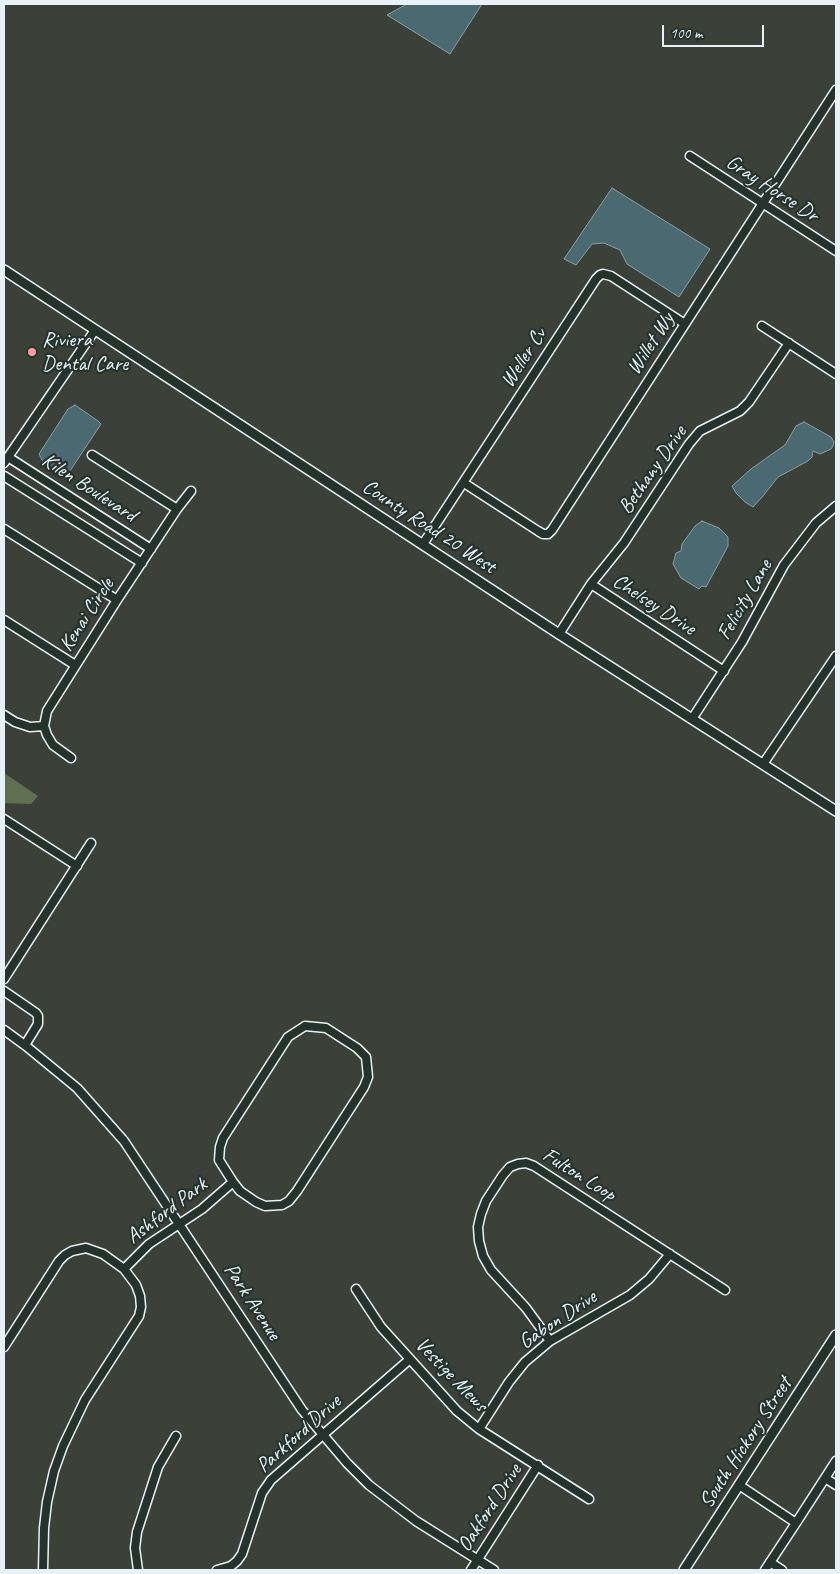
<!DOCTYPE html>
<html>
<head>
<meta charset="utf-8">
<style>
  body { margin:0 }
  #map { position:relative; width:840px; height:1574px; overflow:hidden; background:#3b4139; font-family:Caveat,sans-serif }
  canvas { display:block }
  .frame { position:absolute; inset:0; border:5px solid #e8f1f8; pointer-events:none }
  .scale { position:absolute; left:662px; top:25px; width:102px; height:22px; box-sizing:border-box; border:2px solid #e8f1f8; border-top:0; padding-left:6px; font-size:15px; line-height:18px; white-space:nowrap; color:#e8f1f8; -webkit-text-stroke:4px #26332d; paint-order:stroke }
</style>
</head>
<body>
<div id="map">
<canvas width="840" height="1574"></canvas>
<div class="frame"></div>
<div class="scale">100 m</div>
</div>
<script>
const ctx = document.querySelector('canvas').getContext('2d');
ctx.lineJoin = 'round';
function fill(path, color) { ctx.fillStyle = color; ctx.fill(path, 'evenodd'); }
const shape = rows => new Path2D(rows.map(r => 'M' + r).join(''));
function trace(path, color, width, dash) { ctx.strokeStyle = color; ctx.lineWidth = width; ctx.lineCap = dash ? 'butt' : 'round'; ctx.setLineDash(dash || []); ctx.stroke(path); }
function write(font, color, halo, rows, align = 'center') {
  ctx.font = font + ' Caveat,sans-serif'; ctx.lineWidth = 4.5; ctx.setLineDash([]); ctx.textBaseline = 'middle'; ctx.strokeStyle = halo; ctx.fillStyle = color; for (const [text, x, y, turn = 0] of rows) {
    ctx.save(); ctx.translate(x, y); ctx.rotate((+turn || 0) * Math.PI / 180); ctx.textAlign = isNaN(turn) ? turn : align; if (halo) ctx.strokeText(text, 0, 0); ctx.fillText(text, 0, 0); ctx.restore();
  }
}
const green = shape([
  [4,773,38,796,31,804,4,803]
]);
const water = shape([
  [407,4,482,4,450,54,387,15,407,4],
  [612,188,710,249,679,297,627,264,620,250,604,243,592,244,576,265,564,259,612,188],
  [75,405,98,421,101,424,66,477,42,460,39,454,68,409,75,405],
  [804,422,831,437,834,442,833,446,831,449,820,454,813,451,812,457,808,461,778,477,763,496,753,507,745,502,736,493,732,486,751,469,785,445,796,426,804,422],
  [702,521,719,528,728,537,728,546,706,587,702,586,699,589,681,578,673,564,676,553,681,551,682,544,690,533,695,526,702,521]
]);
const minor = shape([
  [690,156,836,251],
  [762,326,836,374],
  [92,455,177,509],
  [8,457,151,549],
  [4,463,95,330],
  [4,476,142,563],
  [464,483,538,531,543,534,548,534,552,530,836,90],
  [4,529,117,600],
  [423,544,596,279,600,275,603,274,611,276,685,324],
  [591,584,724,671],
  [4,620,75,665],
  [559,634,591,584,624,543,689,444,700,431,740,411,749,402,789,343],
  [4,715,15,722,30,727,44,726],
  [692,719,742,642,784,565,816,523,836,506],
  [71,758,53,745,47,735,44,726,47,711,117,600,177,509,191,491],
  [763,764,836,656],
  [4,819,77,866],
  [4,979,91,843],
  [4,991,36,1013,38,1016,38,1024,25,1045],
  [305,1026,326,1028,357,1048,366,1057,368,1077,364,1087,297,1191,289,1201,282,1205,265,1206,256,1202,240,1191,233,1182,219,1160,220,1147,223,1138,288,1037,305,1026],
  [4,1030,26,1046,77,1088,124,1141,302,1410,347,1463,369,1485,416,1521,494,1570],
  [124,1269,149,1244,202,1209,233,1182],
  [356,1289,381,1327,457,1411,479,1429,589,1499],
  [550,1341,526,1308,491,1270,483,1256,479,1241,478,1227,481,1214,486,1201,503,1175,510,1167,518,1164,526,1163,534,1166,725,1290],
  [4,1347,59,1261,65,1255,72,1251,86,1248,103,1254,124,1269,136,1285,140,1296,141,1307,139,1316,85,1400,63,1446,54,1471,47,1502,44,1528,43,1570],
  [479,1429,509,1382,525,1362,550,1341,630,1295,649,1279,670,1254],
  [825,1478,836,1485],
  [739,1485,796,1523,836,1461],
  [770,1562,782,1570],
  [138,1570,135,1548,137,1532,158,1467,176,1436],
  [217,1570,231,1566,237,1561,242,1554,262,1493,271,1480,410,1359],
  [471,1570,538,1465],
  [765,1570,796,1523]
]);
const tertiary = shape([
  [4,270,559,634,836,811],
  [684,1570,836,1335]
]);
const markers = [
  [32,352,5,"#ff9aa2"]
];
const streetNames = [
  ["Gray Horse Dr",772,189,33],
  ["Willet Wy",651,344,-57],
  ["Weller Cv",524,358,-57],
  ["Bethany Drive",653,470,-55],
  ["Kilen Boulevard",89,488,33],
  ["County Road 20 West",429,527,33],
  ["Felicity Lane",745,600,-60],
  ["Chelsey Drive",654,605,33],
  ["Kenai Circle",87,615,-57],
  ["Fulton Loop",579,1175,32],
  ["Ashford Park",167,1211,-37],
  ["Park Avenue",252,1302,57],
  ["Gabon Drive",558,1320,-34],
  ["Vestige Mews",451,1375,46],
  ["Parkford Drive",299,1434,-42],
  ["South Hickory Street",746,1443,-57],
  ["Oakford Drive",490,1508,-57]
];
const poiNames = [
  ["Riviera",42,340],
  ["Dental Care",42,364]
];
fill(green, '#5f6f51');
fill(water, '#4b6971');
trace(water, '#8a9fa7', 1);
trace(minor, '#e8f1f8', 11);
trace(tertiary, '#e8f1f8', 12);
trace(minor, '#26332d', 8);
trace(tertiary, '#26332d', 9);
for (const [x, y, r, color] of markers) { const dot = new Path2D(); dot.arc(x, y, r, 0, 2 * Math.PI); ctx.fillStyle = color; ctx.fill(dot); trace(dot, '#26332d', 2); }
write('21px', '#e8f1f8', '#26332d', streetNames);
write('21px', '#e8f1f8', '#26332d', poiNames, 'left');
</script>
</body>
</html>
